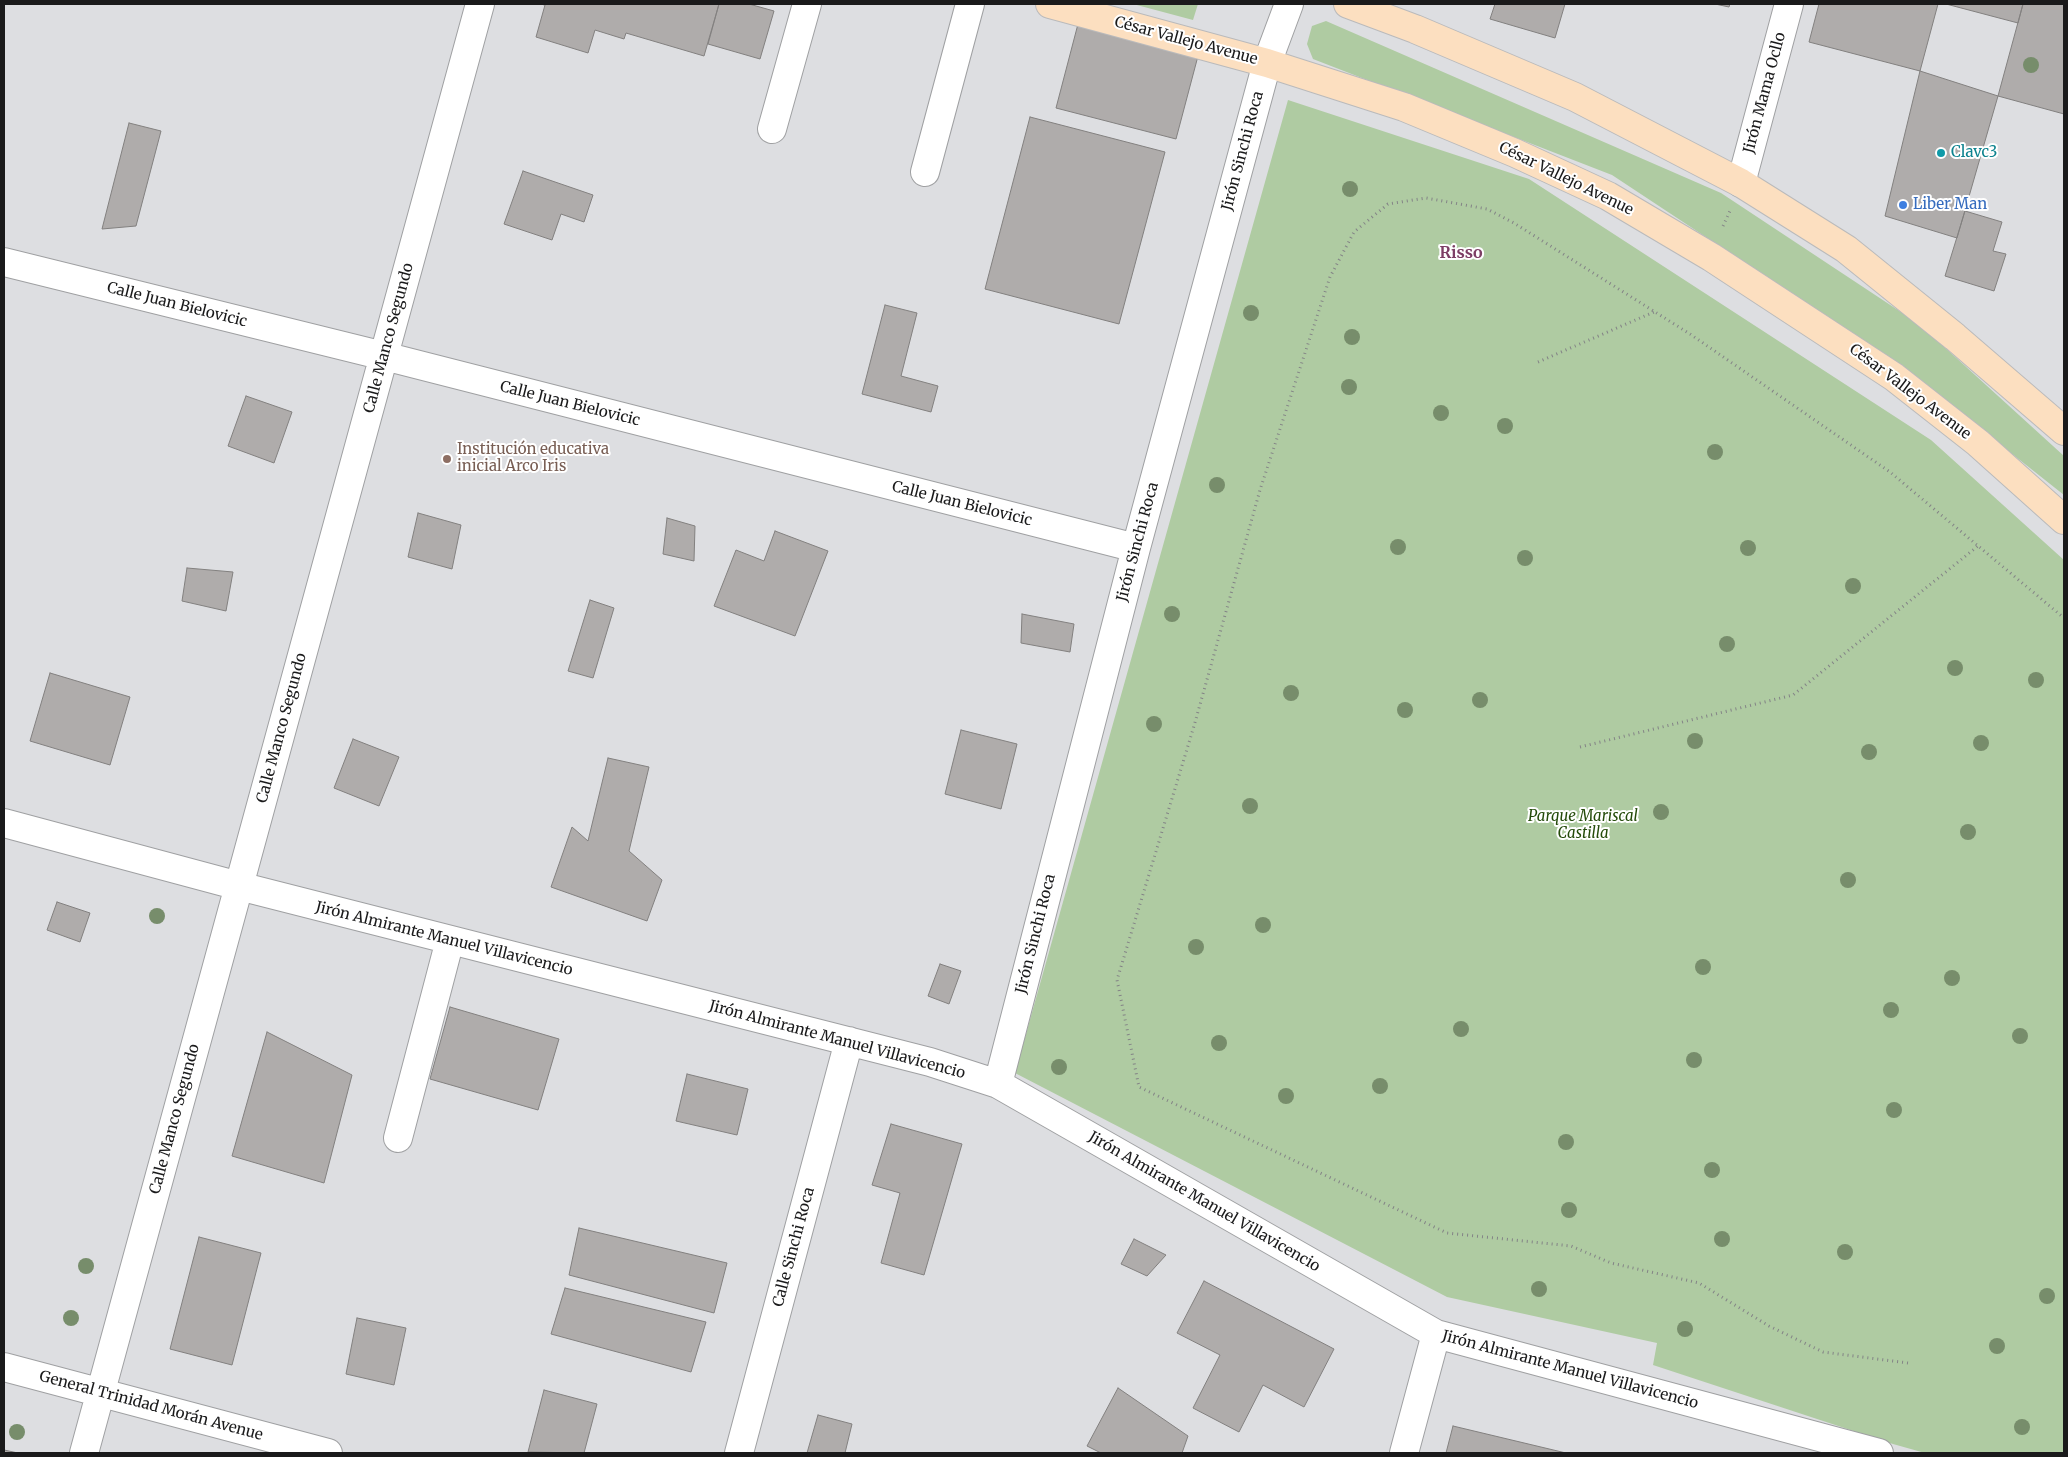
<!DOCTYPE html>
<html>
<head>
<meta charset="utf-8">
<style>
  body { margin:0 }
  #map { position:relative; width:2068px; height:1457px; overflow:hidden; background:#dddee1; font-family:Merriweather,serif }
  canvas { display:block }
  .frame { position:absolute; inset:0; border:5px solid #1a1a1b; pointer-events:none }
</style>
</head>
<body>
<div id="map">
<canvas width="2068" height="1457"></canvas>
<div class="frame"></div>
</div>
<script>
const ctx = document.querySelector('canvas').getContext('2d');
ctx.lineJoin = 'round';
function fill(path, color) { ctx.fillStyle = color; ctx.fill(path, 'evenodd'); }
const shape = rows => new Path2D(rows.map(r => 'M' + r).join(''));
function trace(path, color, width, dash) { ctx.strokeStyle = color; ctx.lineWidth = width; ctx.lineCap = dash ? 'butt' : 'round'; ctx.setLineDash(dash || []); ctx.stroke(path); }
function write(font, color, halo, rows, align = 'center') {
  ctx.font = font + ' Merriweather,serif'; ctx.lineWidth = 4; ctx.setLineDash([]); ctx.textBaseline = 'middle'; ctx.strokeStyle = halo; ctx.fillStyle = color; for (const [text, x, y, turn = 0] of rows) {
    ctx.save(); ctx.translate(x, y); ctx.rotate((+turn || 0) * Math.PI / 180); ctx.textAlign = isNaN(turn) ? turn : align; if (halo) ctx.strokeText(text, 0, 0); ctx.fillText(text, 0, 0); ctx.restore();
  }
}
const green = shape([
  [1133,4,1198,4,1193,20],
  [1326,21,1721,193,1919,324,2064,456,2064,495,1901,366,1612,175,1313,59,1307,44,1312,26],
  [1288,100,1529,179,1931,440,2064,560,2064,1453,1925,1453,1893,1444,1653,1365,1657,1343,1447,1297,1015,1073]
]);
const building = shape([
  [540,4,719,4,704,56,626,33,624,39,595,30,588,53,536,37,545,5,540,4],
  [719,4,749,4,774,11,760,59,708,44,719,4],
  [1495,4,1565,4,1555,38,1490,19,1495,4],
  [1715,4,1730,4,1729,7,1715,4],
  [1819,4,1938,4,1920,71,1809,42,1819,4],
  [1946,4,2023,4,2018,23,1946,4],
  [2023,4,2064,4,2064,114,1998,96,2023,4],
  [1078,24,1198,56,1176,139,1056,108,1078,24],
  [1920,71,1998,96,1957,238,1885,216,1920,71],
  [1030,117,1165,152,1119,324,985,289,1030,117],
  [129,123,161,131,136,226,102,229,129,123],
  [523,171,593,195,584,222,561,214,552,240,504,224,523,171],
  [1965,211,2002,222,1993,251,2006,254,1994,291,1945,276,1965,211],
  [885,305,917,313,901,376,938,386,931,412,862,394,885,305],
  [246,396,292,412,274,463,228,446,246,396],
  [418,513,461,525,452,569,408,557,418,513],
  [667,518,695,526,694,561,663,554,667,518],
  [775,531,828,551,795,636,714,606,736,550,764,561,775,531],
  [187,568,233,572,226,611,182,601,187,568],
  [590,600,614,608,593,678,568,671,590,600],
  [1022,614,1074,624,1070,652,1021,643,1022,614],
  [50,673,130,697,110,765,30,741,50,673],
  [961,730,1017,744,1001,809,945,794,961,730],
  [353,739,399,757,379,806,334,788,353,739],
  [608,758,649,767,629,851,662,880,647,921,551,887,572,827,588,841,608,758],
  [57,902,90,913,80,942,47,930,57,902],
  [940,964,961,971,949,1004,928,996,940,964],
  [450,1007,559,1039,538,1110,430,1079,450,1007],
  [267,1032,352,1075,324,1183,232,1156,267,1032],
  [687,1074,748,1089,737,1135,676,1121,687,1074],
  [891,1124,962,1144,924,1275,881,1263,900,1193,872,1185,891,1124],
  [579,1228,727,1263,714,1313,569,1275,579,1228],
  [199,1237,261,1253,232,1365,170,1349,199,1237],
  [1134,1239,1166,1255,1147,1276,1121,1264,1134,1239],
  [1204,1281,1334,1349,1304,1407,1263,1385,1239,1432,1193,1408,1220,1355,1177,1333,1204,1281],
  [565,1288,706,1322,691,1372,551,1334,565,1288],
  [357,1318,406,1328,394,1385,346,1374,357,1318],
  [1118,1388,1188,1436,1182,1453,1101,1453,1087,1446,1118,1388],
  [544,1390,597,1404,584,1453,528,1452,544,1390],
  [818,1415,852,1424,845,1453,807,1453,818,1415],
  [1453,1426,1566,1453,1446,1453,1453,1426],
  [4,1450,18,1453,4,1453,4,1450]
]);
const path = shape([
  [1723,226,1730,211],
  [1538,362,1654,312],
  [1580,747,1793,695,1978,546],
  [1908,1363,1823,1352,1769,1326,1699,1283,1611,1263,1571,1246,1447,1233,1139,1087,1117,980,1194,726,1260,490,1330,277,1354,232,1388,204,1426,198,1487,209,1514,223,1690,334,1890,472,2064,618]
]);
const minor = shape([
  [772,129,807,4],
  [925,172,970,4],
  [1741,183,1789,4],
  [4,262,384,356,1136,548],
  [4,823,239,886,930,1062,998,1084,1436,1334,1879,1453],
  [998,1084,1136,548,1267,63,1289,4],
  [398,1138,450,940],
  [4,1367,328,1453],
  [84,1453,480,4],
  [739,1453,849,1041],
  [1404,1453,1436,1334]
]);
const major = shape([
  [1050,4,1267,63,1404,107,1515,153,1608,196,1711,257,1894,377,1978,443,2064,520],
  [1348,4,1415,29,1575,97,1741,183,1846,249,1955,337,2064,431]
]);
const trees = [
  [2031,65],
  [1350,189],
  [1251,313],
  [1352,337],
  [1349,387],
  [1441,413],
  [1505,426],
  [1715,452],
  [1217,485],
  [1398,547],
  [1748,548],
  [1525,558],
  [1853,586],
  [1172,614],
  [1727,644],
  [1955,668],
  [2036,680],
  [1291,693],
  [1480,700],
  [1405,710],
  [1154,724],
  [1695,741],
  [1981,743],
  [1869,752],
  [1250,806],
  [1661,812],
  [1968,832],
  [1848,880],
  [157,916],
  [1263,925],
  [1196,947],
  [1703,967],
  [1952,978],
  [1891,1010],
  [1461,1029],
  [2020,1036],
  [1219,1043],
  [1694,1060],
  [1059,1067],
  [1380,1086],
  [1286,1096],
  [1894,1110],
  [1566,1142],
  [1712,1170],
  [1569,1210],
  [1722,1239],
  [1845,1252],
  [86,1266],
  [1539,1289],
  [2047,1296],
  [71,1318],
  [1685,1329],
  [1997,1346],
  [2022,1427],
  [17,1432]
];
const markers = [
  [1941,153,5,"#0f9aa8"],
  [1903,205,5,"#3f7fe0"],
  [447,459,5,"#8d6e63"]
];
const streetNames = [
  ["César Vallejo Avenue",1186,41,15],
  ["Jirón Mama Ocllo",1765,93,-75],
  ["Jirón Sinchi Roca",1243,151,-75],
  ["César Vallejo Avenue",1566,179,26],
  ["Calle Juan Bielovicic",177,305,14],
  ["Calle Manco Segundo",389,338,-75],
  ["César Vallejo Avenue",1910,392,37],
  ["Calle Juan Bielovicic",570,404,14],
  ["Calle Juan Bielovicic",962,504,14],
  ["Jirón Sinchi Roca",1138,542,-75],
  ["Calle Manco Segundo",282,728,-75],
  ["Jirón Sinchi Roca",1036,934,-76],
  ["Jirón Almirante Manuel Villavicencio",444,939,14],
  ["Jirón Almirante Manuel Villavicencio",837,1040,15],
  ["Calle Manco Segundo",175,1119,-75],
  ["Jirón Almirante Manuel Villavicencio",1204,1202,30],
  ["Calle Sinchi Roca",794,1247,-75],
  ["Jirón Almirante Manuel Villavicencio",1570,1370,15],
  ["General Trinidad Morán Avenue",151,1406,15]
];
const cultureNames = [
  ["Clavc3",1951,153]
];
const shopNames = [
  ["Liber Man",1913,205]
];
const educationNames = [
  ["Institución educativa",457,450],
  ["inicial Arco Iris",457,467]
];
const parkNames = [
  ["Parque Mariscal",1583,817],
  ["Castilla",1583,834]
];
const neighbourhoodNames = [
  ["Risso",1461,253]
];
fill(green, '#afcba2');
fill(building, '#afacab');
trace(building, '#82807f', 1);
trace(minor, '#9fa0a2', 30);
trace(major, '#bababb', 30);
trace(path, '#838386', 3, [1, 4]);
trace(minor, '#fff', 28);
trace(major, '#fcdfc0', 28);
ctx.fillStyle = '#778d6b';
for (const [x, y] of trees) { ctx.beginPath(); ctx.arc(x, y, 8, 0, 2 * Math.PI); ctx.fill(); }
for (const [x, y, r, color] of markers) { const dot = new Path2D(); dot.arc(x, y, r, 0, 2 * Math.PI); ctx.fillStyle = color; ctx.fill(dot); trace(dot, '#fff', 2); }
write('15px', '#1a1a1b', '#fff', streetNames);
write('15px', '#0d838f', '#fff', cultureNames, 'left');
write('15px', '#366cbe', '#fff', shopNames, 'left');
write('15px', '#785e54', '#fff', educationNames, 'left');
write('italic 15px', '#244b0a', '#fff', parkNames);
write('bold 16px', '#7d3e65', '#fff', neighbourhoodNames);
</script>
</body>
</html>
